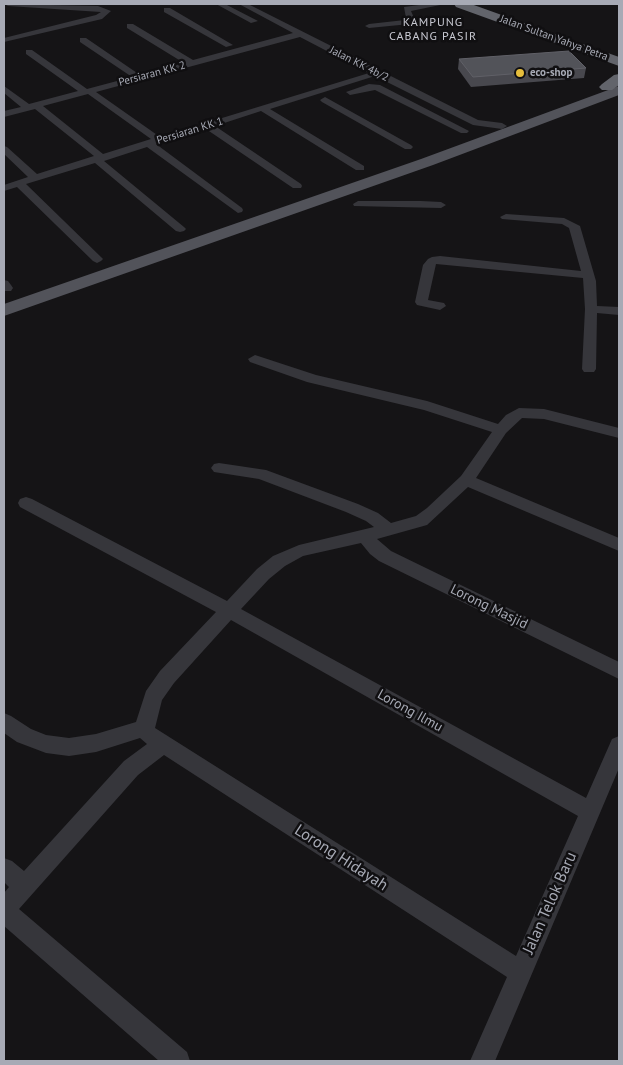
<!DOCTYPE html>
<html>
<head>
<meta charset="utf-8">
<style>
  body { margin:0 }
  #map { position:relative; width:623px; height:1065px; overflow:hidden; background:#151416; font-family:"PT Sans",sans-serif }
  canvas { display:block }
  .frame { position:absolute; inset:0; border:5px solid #a7aab5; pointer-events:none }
</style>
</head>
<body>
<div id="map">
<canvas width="623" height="1065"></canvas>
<div class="frame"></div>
</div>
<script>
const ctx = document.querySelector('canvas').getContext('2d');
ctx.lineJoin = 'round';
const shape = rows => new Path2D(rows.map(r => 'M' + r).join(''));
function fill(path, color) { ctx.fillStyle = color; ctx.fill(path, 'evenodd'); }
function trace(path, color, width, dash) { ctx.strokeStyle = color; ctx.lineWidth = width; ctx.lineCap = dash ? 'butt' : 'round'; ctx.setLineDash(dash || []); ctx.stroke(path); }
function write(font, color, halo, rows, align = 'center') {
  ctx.font = font + ' "PT Sans",sans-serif'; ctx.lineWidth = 5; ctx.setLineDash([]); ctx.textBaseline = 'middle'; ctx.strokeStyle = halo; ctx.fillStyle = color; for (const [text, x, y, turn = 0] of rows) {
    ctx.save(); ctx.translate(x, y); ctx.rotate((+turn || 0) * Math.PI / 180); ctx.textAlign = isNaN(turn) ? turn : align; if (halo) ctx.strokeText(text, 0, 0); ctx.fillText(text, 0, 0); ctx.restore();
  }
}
const street = shape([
  [4,4,98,6,111,11,102,19,4,42,4,38,96,15,101,12,8,6,4,4],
  [216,4,225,4,258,21,251,23,216,4],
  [239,4,248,4,478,120,502,123,507,126,502,129,473,125,375,76,270,109,364,166,364,170,356,170,261,111,215,126,301,184,302,186,301,188,293,188,206,129,156,144,242,208,243,210,242,212,238,213,147,147,104,161,184,227,186,229,184,231,180,232,176,231,95,163,26,184,101,257,103,259,101,261,97,263,93,261,17,187,4,191,4,185,28,177,4,154,4,146,7,147,37,174,94,156,35,109,4,117,4,111,21,107,4,93,4,86,29,104,78,91,26,54,26,50,32,50,87,89,132,77,80,42,80,38,86,38,140,75,184,63,127,28,127,24,133,24,193,60,293,33,239,4],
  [300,37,369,73,160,137,96,92,300,37],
  [88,94,151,139,103,154,43,106,88,94],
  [427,4,445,4,411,11,414,18,410,24,369,28,365,26,369,24,405,20,406,18,404,7,427,4],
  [164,8,170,8,233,45,226,47,164,12,164,8],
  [369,84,380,85,469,131,467,133,461,133,375,90,350,95,346,92,369,84],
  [325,97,411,145,413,147,411,149,405,149,322,102,320,100,325,97],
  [358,201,421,201,441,202,446,205,441,208,354,206,353,204,358,201],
  [506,214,564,218,580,226,596,281,597,306,619,307,619,315,597,313,596,369,594,372,584,372,582,369,585,309,583,278,436,264,428,300,444,303,446,306,440,310,417,305,415,302,423,265,428,259,432,257,440,256,581,271,569,228,562,224,502,219,500,217,506,214],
  [4,280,8,281,11,285,13,288,11,291,4,291,4,280],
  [255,355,316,375,427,401,498,424,506,415,519,408,544,409,619,428,619,438,544,419,522,418,506,433,476,478,619,538,619,551,468,487,427,525,377,539,391,551,619,662,619,679,379,561,370,554,361,543,303,556,285,566,269,579,241,609,586,798,612,739,619,736,619,768,495,1061,470,1061,507,977,164,755,138,775,19,909,187,1052,190,1061,159,1061,4,926,4,893,9,887,4,882,4,858,12,861,24,871,124,761,147,744,140,738,96,752,69,756,46,753,17,742,4,733,4,713,11,716,31,729,46,735,69,738,96,734,136,722,146,691,160,671,216,612,20,507,18,503,20,499,26,497,32,499,227,601,257,569,273,556,299,545,374,527,366,521,346,512,259,479,214,472,211,468,214,464,219,463,266,470,358,504,378,513,391,523,416,516,427,508,461,476,492,432,424,410,307,382,250,362,248,359,255,355],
  [231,620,578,816,516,956,155,728,162,700,174,683,231,620]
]);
const primary = shape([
  [619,86,619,95,433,165,4,316,4,304,421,159,619,86]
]);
const highway = shape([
  [454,4,471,4,619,57,619,66,456,7,454,4],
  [619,74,619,85,612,90,602,90,599,87,602,84,614,75,619,74]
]);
const wall = shape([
  [459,59,586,68,584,78,471,87,458,69]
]);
const building = shape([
  [569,51,586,68,473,77,459,59,569,51]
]);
const markers = [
  [520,73,5,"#e6be3c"]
];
const farStreetnames = [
  ["Jalan Sultan Yahya Petra",554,38,20],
  ["Jalan KK 4b/2",359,64,27],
  ["Persiaran KK 2",152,74,-15],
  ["Persiaran KK 1",190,131,-17]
];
const farPoinames = [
  ["eco-shop",530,73]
];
const farNeighbourhoodnames = [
  ["KAMPUNG",433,23],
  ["CABANG PASIR",433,37]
];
const streetNames = [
  ["Lorong Masjid",489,607,26],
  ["Lorong Ilmu",410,711,29]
];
const nearStreetnames = [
  ["Lorong Hidayah",341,858,33],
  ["Jalan Telok Baru",550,903,-66]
];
fill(street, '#36363b');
fill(primary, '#52535a');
fill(highway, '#62646b');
fill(wall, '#48484e');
fill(building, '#525359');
trace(building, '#606067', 1);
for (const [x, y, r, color] of markers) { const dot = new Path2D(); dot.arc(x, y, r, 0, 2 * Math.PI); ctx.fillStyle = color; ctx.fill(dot); trace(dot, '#100f11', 2); }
write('11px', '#a7aab5', '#100f11', farStreetnames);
write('bold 11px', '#a7aab5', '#100f11', farPoinames, 'left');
ctx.letterSpacing = '1px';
write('12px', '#c8c9d2', '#100f11', farNeighbourhoodnames);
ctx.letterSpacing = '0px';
write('14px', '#a7aab5', '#100f11', streetNames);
write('16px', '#a7aab5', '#100f11', nearStreetnames);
</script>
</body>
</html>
